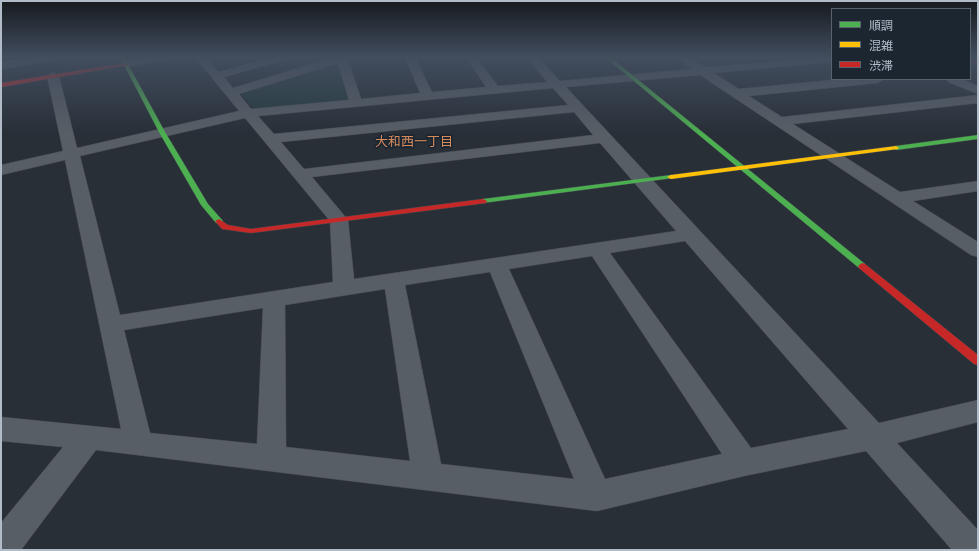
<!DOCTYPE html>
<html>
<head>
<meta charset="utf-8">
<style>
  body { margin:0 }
  #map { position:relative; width:979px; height:551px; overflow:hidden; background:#282f37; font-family:Figtree,"Noto Sans JP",sans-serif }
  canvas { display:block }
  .frame { position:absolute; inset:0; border:2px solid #b1bcc8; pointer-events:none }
  .legend { position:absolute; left:831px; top:8px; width:140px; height:72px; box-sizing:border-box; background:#1b2631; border:1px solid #57626d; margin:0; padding:5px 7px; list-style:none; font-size:12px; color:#b1bcc8 }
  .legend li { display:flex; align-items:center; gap:8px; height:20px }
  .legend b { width:20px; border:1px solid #57626d }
</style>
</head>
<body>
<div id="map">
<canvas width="979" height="551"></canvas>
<div class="frame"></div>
<ul class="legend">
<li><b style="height:5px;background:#4caf50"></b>順調</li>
<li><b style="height:5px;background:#ffc107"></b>混雑</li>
<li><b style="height:5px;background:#c62828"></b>渋滞</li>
</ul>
</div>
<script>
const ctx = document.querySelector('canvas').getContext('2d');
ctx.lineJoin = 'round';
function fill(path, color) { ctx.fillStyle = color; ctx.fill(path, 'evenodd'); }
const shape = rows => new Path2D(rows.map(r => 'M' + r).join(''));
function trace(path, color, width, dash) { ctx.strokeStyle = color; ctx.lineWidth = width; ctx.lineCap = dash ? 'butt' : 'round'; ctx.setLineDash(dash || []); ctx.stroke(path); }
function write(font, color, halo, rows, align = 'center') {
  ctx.font = font + ' Figtree,"Noto Sans JP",sans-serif'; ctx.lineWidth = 3.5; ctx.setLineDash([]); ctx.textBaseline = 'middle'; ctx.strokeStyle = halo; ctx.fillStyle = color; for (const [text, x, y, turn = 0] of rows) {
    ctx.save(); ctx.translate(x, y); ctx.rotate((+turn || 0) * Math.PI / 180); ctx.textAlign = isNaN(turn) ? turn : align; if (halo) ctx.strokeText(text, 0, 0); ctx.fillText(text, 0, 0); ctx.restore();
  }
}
const green = shape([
  [340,61,345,61,349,99,344,101,255,109,241,94]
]);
const street = shape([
  [37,57,60,57,55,60,1,69,1,63,37,57],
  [147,57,168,57,163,60,126,67,120,64,122,62,147,57],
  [195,57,206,57,219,72,273,57,289,57,288,59,224,77,233,88,334,57,350,57,348,59,361,99,420,93,405,57,415,57,432,92,486,87,466,57,476,57,498,86,547,82,527,57,538,57,560,81,691,69,676,57,688,57,705,67,832,57,832,62,714,73,739,89,841,79,884,79,878,83,749,96,782,117,978,95,978,103,793,124,900,192,978,181,978,191,913,201,978,242,978,257,971,255,700,75,566,87,879,423,978,400,978,422,897,443,978,530,978,550,952,550,866,451,744,476,597,511,96,450,21,550,1,550,1,523,63,447,1,441,1,417,121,429,65,160,1,175,1,165,63,151,47,76,53,72,59,76,77,148,239,111,195,57],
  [338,63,349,100,251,109,239,94,338,63],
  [553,88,568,105,274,134,258,116,553,88],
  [574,112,593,135,304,169,281,142,574,112],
  [245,118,330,221,333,282,120,315,80,156,245,118],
  [600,143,676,231,354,279,348,220,312,177,600,143],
  [685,241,848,429,751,448,610,253,685,241],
  [592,256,722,454,605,479,509,269,592,256],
  [490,272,574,479,441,464,405,285,490,272],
  [385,289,410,461,286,447,285,305,385,289],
  [263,308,257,444,150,433,124,330,263,308],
  [946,79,962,79,978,86,978,94,948,82,946,79]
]);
const fast = shape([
  [30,57,39,57,1,64,1,62,30,57],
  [120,57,124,57,165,132,208,204,223,221,222,223,216,223,201,205,159,132,120,57],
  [605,57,610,57,865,264,866,266,865,268,859,268,605,57],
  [978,135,978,139,896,150,893,148,896,146,978,135],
  [671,175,675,177,673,178,483,203,479,201,483,199,671,175]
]);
const slow = shape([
  [896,146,899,148,898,149,671,179,667,177,671,175,896,146]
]);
const jam = shape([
  [970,60,978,62,978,65,970,63,970,60],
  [126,63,128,64,128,65,1,87,1,83,126,63],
  [483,199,487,201,486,203,251,233,222,229,215,221,219,219,228,225,251,229,483,199],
  [862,263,865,264,978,355,978,365,974,364,859,268,858,266,862,263]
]);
const farNeighbourhoodnames = [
  ["大和西一丁目",414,142]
];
fill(green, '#253a3d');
trace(street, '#464b51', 1);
trace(fast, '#464b51', 1);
trace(slow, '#464b51', 1);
trace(jam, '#464b51', 1);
fill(street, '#585e65');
fill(fast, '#4caf50');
fill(slow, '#ffc107');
fill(jam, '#c62828');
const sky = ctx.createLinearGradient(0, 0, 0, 134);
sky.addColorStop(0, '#161a1e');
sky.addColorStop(0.43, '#424d5e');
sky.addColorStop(1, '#424d5e00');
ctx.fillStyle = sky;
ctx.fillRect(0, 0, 979, 134);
write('13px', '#d78b5d', '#1b2631', farNeighbourhoodnames);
</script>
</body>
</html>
